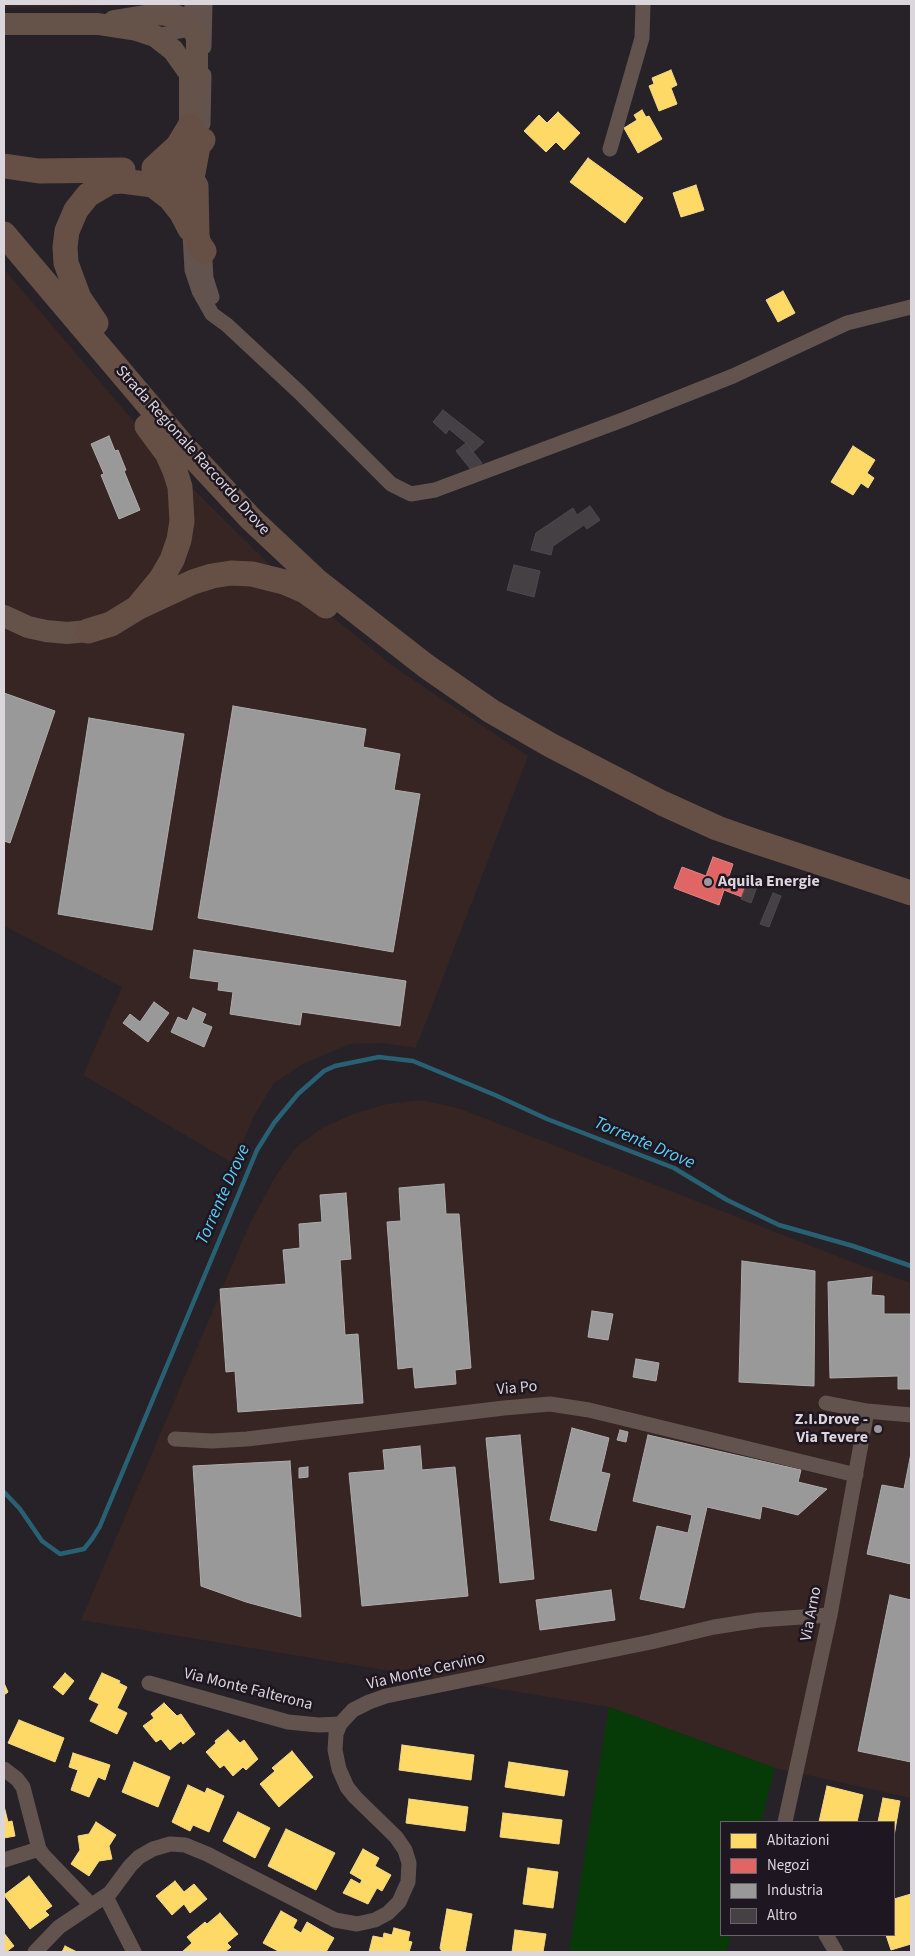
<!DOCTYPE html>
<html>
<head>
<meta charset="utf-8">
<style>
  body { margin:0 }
  #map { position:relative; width:915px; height:1956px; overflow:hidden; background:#272228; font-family:"Source Sans 3",sans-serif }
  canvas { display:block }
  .frame { position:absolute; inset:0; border:5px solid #dbd5dc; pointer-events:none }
  .legend { position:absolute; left:720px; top:1821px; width:175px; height:115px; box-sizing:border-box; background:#1e1620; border:1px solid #6a626b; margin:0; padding:6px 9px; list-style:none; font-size:15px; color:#dbd5dc }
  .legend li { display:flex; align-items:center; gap:10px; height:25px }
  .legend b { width:25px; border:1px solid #6a626b }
</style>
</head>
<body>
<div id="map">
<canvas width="915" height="1956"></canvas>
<div class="frame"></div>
<ul class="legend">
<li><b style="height:14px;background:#ffd966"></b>Abitazioni</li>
<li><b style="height:14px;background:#e06666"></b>Negozi</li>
<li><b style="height:14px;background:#999"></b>Industria</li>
<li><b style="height:14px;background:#444044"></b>Altro</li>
</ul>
</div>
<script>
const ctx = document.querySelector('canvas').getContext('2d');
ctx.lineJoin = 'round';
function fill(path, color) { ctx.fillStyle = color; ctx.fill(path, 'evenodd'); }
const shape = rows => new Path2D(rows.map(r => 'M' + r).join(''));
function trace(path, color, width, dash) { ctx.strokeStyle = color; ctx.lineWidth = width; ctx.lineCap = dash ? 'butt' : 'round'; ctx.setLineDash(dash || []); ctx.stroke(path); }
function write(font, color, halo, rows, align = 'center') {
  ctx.font = font + ' "Source Sans 3",sans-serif'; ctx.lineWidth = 5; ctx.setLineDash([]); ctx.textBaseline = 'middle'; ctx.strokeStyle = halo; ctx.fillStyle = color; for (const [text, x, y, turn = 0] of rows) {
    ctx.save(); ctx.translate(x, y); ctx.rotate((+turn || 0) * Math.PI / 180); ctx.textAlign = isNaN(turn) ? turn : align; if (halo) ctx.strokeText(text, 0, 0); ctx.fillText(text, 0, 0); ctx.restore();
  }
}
const industrial = shape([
  [4,4,195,4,4,8],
  [4,269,182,478,274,569,394,667,528,756,416,1048,382,1043,350,1044,303,1064,274,1083,255,1114,234,1164,83,1075,122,987,4,926],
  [422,1100,461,1109,865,1267,911,1283,911,1798,775,1768,609,1707,81,1620,250,1223,275,1177,296,1147,322,1128,353,1114,387,1104]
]);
const green = shape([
  [609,1707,775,1768,761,1822,721,1822,721,1935,731,1935,726,1952,569,1952]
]);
const homes = shape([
  [671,70,677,85,671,88,677,104,659,111,649,86,654,84,652,78,671,70],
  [642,110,646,117,649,116,662,139,638,153,624,128,637,120,634,115,642,110],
  [558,112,580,133,564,150,556,142,546,152,524,131,539,115,547,123,558,112],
  [588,158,643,198,625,223,570,182,588,158],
  [696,185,704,210,681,217,673,193,696,185],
  [783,291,795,313,778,322,766,300,783,291],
  [853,446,875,460,867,473,874,478,868,488,861,483,853,495,831,482,853,446],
  [65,1673,74,1681,63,1695,53,1687,65,1673],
  [102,1673,120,1681,119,1683,127,1687,117,1708,127,1713,117,1734,90,1721,99,1704,89,1699,102,1673],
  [4,1683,8,1692,4,1695,4,1683],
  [164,1703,177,1716,181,1714,195,1734,183,1744,181,1741,170,1750,161,1739,156,1742,143,1726,154,1718,151,1714,164,1703],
  [19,1720,64,1738,55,1762,8,1743,19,1720],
  [228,1730,240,1743,244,1740,258,1759,246,1770,243,1767,233,1776,224,1765,220,1768,206,1752,216,1743,215,1741,228,1730],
  [402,1745,474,1755,471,1780,399,1770,402,1745],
  [292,1751,313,1777,279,1807,260,1784,275,1771,272,1768,292,1751],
  [73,1753,110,1765,105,1780,98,1777,89,1797,71,1790,78,1770,69,1767,73,1753],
  [134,1762,170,1777,158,1807,122,1792,134,1762],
  [509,1762,568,1771,564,1796,505,1787,509,1762],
  [188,1785,205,1793,207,1788,224,1796,209,1832,193,1825,190,1831,172,1822,188,1785],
  [827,1786,863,1795,857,1822,819,1822,827,1786],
  [883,1798,900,1801,894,1836,894,1822,878,1822,883,1798],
  [409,1799,468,1807,465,1831,406,1823,409,1799],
  [4,1806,8,1822,12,1821,15,1836,4,1838,4,1806],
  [238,1812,270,1828,255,1858,223,1841,238,1812],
  [503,1813,562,1820,559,1844,500,1837,503,1813],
  [96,1822,116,1835,109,1846,112,1859,99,1861,89,1876,71,1864,80,1850,78,1836,89,1834,96,1822],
  [286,1829,335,1853,316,1890,268,1866,286,1829],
  [363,1849,379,1858,375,1866,391,1875,382,1891,377,1888,368,1904,343,1893,351,1879,360,1884,362,1880,350,1873,363,1849],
  [528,1868,558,1872,553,1908,523,1904,528,1868],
  [29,1876,52,1906,45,1911,49,1915,30,1929,4,1895,29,1876],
  [175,1881,184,1892,194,1884,207,1899,190,1913,184,1904,172,1915,156,1896,175,1881],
  [911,1894,911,1944,891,1950,886,1935,894,1935,894,1899,911,1894],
  [447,1909,472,1914,465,1952,442,1952,440,1948,447,1909],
  [281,1911,297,1920,293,1928,301,1933,307,1922,334,1938,326,1952,280,1952,263,1943,281,1911],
  [220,1913,238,1934,227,1943,231,1947,225,1952,182,1952,192,1943,187,1937,205,1922,207,1924,220,1913],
  [394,1928,410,1932,408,1941,412,1942,409,1952,369,1952,373,1936,383,1938,384,1933,392,1935,394,1928],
  [515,1930,546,1934,543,1952,512,1952,515,1930],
  [4,1933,14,1946,6,1952,4,1952,4,1933],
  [65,1946,77,1952,62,1952,65,1946]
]);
const shops = shape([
  [713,857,733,864,728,879,746,886,742,897,724,890,719,905,674,888,682,867,706,876,713,857]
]);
const industry = shape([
  [109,436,115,451,118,450,126,470,124,471,140,510,119,519,101,475,104,474,91,444,109,436],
  [4,693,55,711,10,843,4,841,4,693],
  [233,706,366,729,363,747,400,754,394,790,420,794,393,952,198,918,233,706],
  [89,718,184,734,152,930,58,914,89,718],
  [194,950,406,981,400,1026,302,1012,300,1025,230,1014,233,992,218,990,219,982,190,978,194,950],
  [154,1002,169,1013,148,1042,123,1023,130,1014,140,1022,154,1002],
  [193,1008,206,1014,202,1023,212,1027,204,1047,171,1032,178,1017,187,1021,193,1008],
  [444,1184,446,1214,459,1214,471,1368,455,1370,456,1384,415,1388,413,1367,398,1369,387,1222,401,1221,399,1188,444,1184],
  [346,1193,351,1259,340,1260,345,1335,358,1334,363,1403,238,1412,235,1371,226,1372,220,1289,286,1284,283,1250,300,1248,299,1224,322,1222,320,1195,346,1193],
  [742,1261,815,1271,814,1386,739,1382,742,1261],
  [872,1277,871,1295,884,1296,884,1314,911,1314,911,1389,898,1389,898,1376,830,1378,828,1282,872,1277],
  [592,1311,613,1314,608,1340,588,1337,592,1311],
  [636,1359,659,1363,656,1381,633,1377,636,1359],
  [572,1428,609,1438,601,1472,610,1474,596,1531,550,1520,572,1428],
  [620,1430,628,1432,626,1442,617,1440,620,1430],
  [520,1435,534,1579,500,1583,486,1438,520,1435],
  [648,1435,801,1470,798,1482,827,1489,798,1515,762,1506,760,1519,707,1507,684,1608,640,1599,657,1526,688,1533,692,1515,633,1501,648,1435],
  [420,1446,422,1470,455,1467,468,1596,362,1606,349,1473,385,1470,383,1450,420,1446],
  [911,1453,911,1564,867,1554,882,1485,904,1489,911,1453],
  [290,1461,301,1617,246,1602,201,1586,193,1466,290,1461],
  [308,1467,308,1477,299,1478,299,1468,308,1467],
  [611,1590,615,1620,540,1630,536,1600,611,1590],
  [890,1595,911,1600,911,1762,858,1751,890,1595]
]);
const stream = shape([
  [4,1492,20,1509,42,1541,60,1554,84,1549,92,1539,100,1526,257,1150,274,1123,298,1094,324,1071,335,1066,379,1057,413,1061,495,1095,547,1119,674,1168,727,1200,779,1225,853,1246,911,1266]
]);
const building = shape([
  [443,410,484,442,473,452,466,443,449,429,446,434,433,422,443,410],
  [466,443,482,463,472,471,456,451,466,443],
  [590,506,600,520,587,529,584,525,553,546,551,555,531,550,536,533,573,508,577,515,590,506],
  [514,565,540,571,534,597,507,590,514,565],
  [747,883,757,887,751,903,741,899,747,883],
  [773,893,781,896,769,927,760,924,773,893]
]);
const street = shape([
  [190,30,192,4],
  [155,36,185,30,195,18],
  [204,47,205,4],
  [203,124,204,75],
  [610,149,642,38,643,4],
  [190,235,192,270,199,291,212,314,227,325,300,393,391,484,411,494,435,490,625,419,733,376,847,323,911,307],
  [204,244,206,278,212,297],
  [826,1403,867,1411,911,1415],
  [175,1439,212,1441,247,1439,504,1408,550,1404,589,1410,856,1475],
  [149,1683,288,1722,319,1725,340,1724],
  [4,1769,17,1779,23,1787,39,1849,43,1855,91,1905],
  [785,1822,830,1615,867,1411],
  [4,1860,39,1849],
  [106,1897,134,1952],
  [826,1935,836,1952],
  [35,1952,59,1927,110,1893,130,1866,139,1857,153,1849,170,1844,185,1845,207,1854,335,1920,357,1924,375,1920,388,1913,399,1902,408,1882,409,1863,405,1850,396,1837,355,1797,347,1787,339,1769,335,1750,336,1734,340,1724,353,1710,369,1702,386,1696,651,1642,714,1627,759,1620,830,1615]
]);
const secondary = shape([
  [114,21,157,14,177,16,187,20,197,37,197,86],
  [4,24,98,24,137,30,155,36,173,50,190,74,190,126],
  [4,616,28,627,46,631,67,633,88,631]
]);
const primary = shape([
  [4,166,39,171,123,170],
  [154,168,178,146,190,126],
  [180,171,191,178,196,186,197,236,199,244,204,251],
  [153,185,170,198,181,212,190,229],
  [4,234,185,448,251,519,317,581,426,666,491,711,552,746,662,803,717,828,754,841,911,893],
  [96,323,79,298,66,263,65,247,67,231,76,210,88,195,110,182,122,181,153,185,182,184,188,183,193,173,198,146,203,140],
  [137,608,161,579,172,560,179,540,182,521,180,487,175,471,167,453,147,426],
  [88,631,111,624,137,608,193,582,212,576,231,573,252,574,284,582,305,591,326,606]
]);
const markers = [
  [708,882,5,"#9c969d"],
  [878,1429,5,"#9c969d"]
];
const streetNames = [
  ["Strada Regionale Raccordo Drove",192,451,48],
  ["Via Po",517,1389,-5],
  ["Via Arno",812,1614,-79],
  ["Via Monte Cervino",426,1672,-13],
  ["Via Monte Falterona",248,1690,14]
];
const poiNames = [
  ["Aquila Energie",718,882],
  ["Z.I.Drove -",868,1420,"right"],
  ["Via Tevere",868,1438,"right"]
];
const waterNames = [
  ["Torrente Drove",644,1144,23],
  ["Torrente Drove",224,1195,-66]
];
fill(industrial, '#362522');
fill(green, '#063a06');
fill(homes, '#ffd966');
trace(homes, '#f4d889', 1);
fill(shops, '#e06666');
trace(shops, '#de8789', 1);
fill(industry, '#999');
trace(industry, '#adabad', 1);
trace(stream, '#296174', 4.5);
fill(building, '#444044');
trace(building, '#4c484d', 1);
trace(street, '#62534e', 15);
trace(secondary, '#65534a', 22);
trace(primary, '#665045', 25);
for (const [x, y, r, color] of markers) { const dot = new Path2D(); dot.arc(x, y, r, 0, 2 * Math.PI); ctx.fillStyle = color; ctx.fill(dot); trace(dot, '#1e1620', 2); }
write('16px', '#dbd5dc', '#1e1620', streetNames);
write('bold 16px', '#dbd5dc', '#1e1620', poiNames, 'left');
write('italic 18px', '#59cff7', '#1e1620', waterNames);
</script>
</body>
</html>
